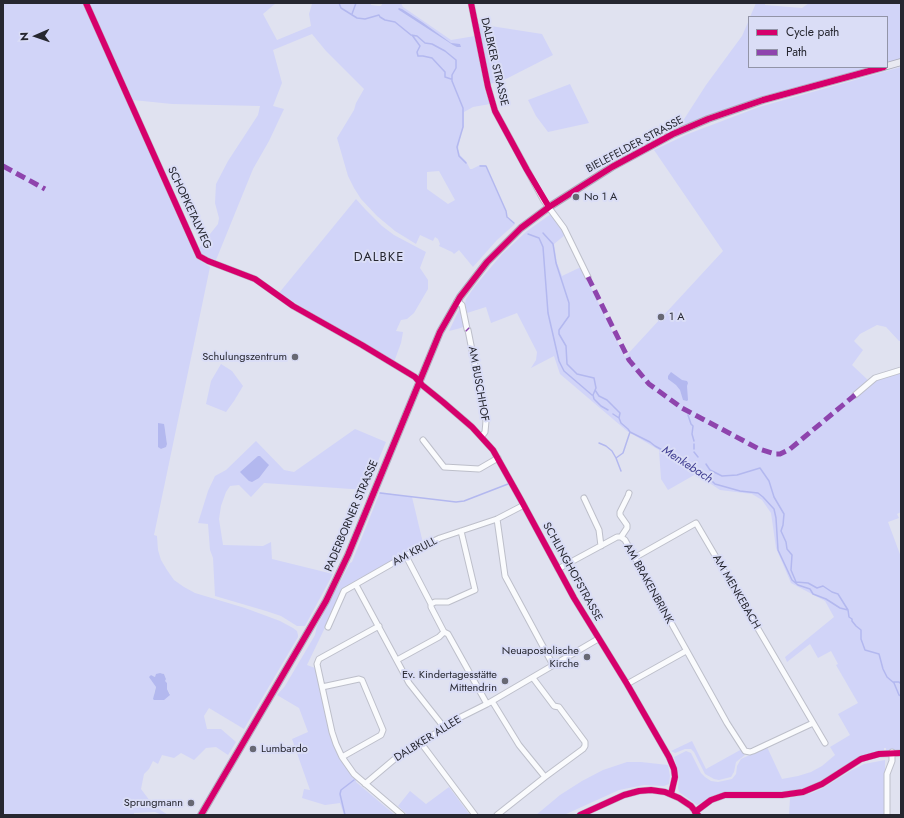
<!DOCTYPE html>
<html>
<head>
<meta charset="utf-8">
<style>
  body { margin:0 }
  #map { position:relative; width:904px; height:818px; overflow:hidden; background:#e0e2f0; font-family:Jost,sans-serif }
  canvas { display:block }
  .frame { position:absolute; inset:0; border:4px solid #262730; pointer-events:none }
  .legend { position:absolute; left:748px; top:16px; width:140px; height:52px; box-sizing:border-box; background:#daddf6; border:1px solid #9294a7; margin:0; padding:5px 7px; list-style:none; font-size:12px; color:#262730 }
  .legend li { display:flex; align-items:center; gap:8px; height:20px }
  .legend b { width:20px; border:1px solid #9294a7 }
  .north { position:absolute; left:16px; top:16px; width:40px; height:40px; -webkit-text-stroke:3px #daddf6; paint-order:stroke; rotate:268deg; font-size:11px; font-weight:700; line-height:16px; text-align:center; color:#262730 }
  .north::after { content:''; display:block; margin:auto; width:14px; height:18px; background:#262730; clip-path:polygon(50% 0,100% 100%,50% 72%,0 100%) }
</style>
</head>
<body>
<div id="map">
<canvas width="904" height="818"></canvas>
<div class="frame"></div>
<ul class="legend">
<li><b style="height:5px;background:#d6006c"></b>Cycle path</li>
<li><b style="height:5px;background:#8e44ad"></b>Path</li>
</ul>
<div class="north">N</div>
</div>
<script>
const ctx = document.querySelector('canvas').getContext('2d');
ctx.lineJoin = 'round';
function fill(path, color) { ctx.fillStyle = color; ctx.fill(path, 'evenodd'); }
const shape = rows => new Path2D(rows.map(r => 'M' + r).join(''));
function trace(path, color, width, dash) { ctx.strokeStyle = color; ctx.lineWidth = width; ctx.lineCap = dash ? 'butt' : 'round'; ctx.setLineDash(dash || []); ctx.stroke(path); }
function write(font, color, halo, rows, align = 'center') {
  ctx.font = font + ' Jost,sans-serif'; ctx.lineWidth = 4; ctx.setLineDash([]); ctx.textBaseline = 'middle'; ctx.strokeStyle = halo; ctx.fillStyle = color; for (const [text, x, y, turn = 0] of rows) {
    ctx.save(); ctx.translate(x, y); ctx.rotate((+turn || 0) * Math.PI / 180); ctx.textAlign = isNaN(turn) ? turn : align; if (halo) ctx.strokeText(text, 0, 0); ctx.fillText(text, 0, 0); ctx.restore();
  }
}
const green = shape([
  [3,3,83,3,196,258,210,267,154,535,157,536,158,550,161,560,167,570,174,580,184,587,195,593,245,608,280,621,293,628,297,631,298,635,298,637,244,729,209,708,204,716,207,729,221,729,236,742,228,755,216,747,206,748,194,760,181,753,174,758,162,755,158,764,153,761,149,769,144,774,141,789,150,801,157,805,159,809,168,815,162,815,155,812,134,813,134,815,3,815],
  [158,427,165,430,167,444,165,447,161,449,159,447],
  [160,673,164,674,166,679,164,681,167,683,167,689,170,694,154,700,154,694,156,687,151,675,155,677],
  [89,3,276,3,263,14,277,40,311,26,309,14,312,4,312,3,371,3,371,5,378,6,381,6,383,3,401,3,403,7,451,40,475,36,485,91,490,104,473,107,464,112,464,126,461,134,458,149,460,155,466,161,470,169,472,169,480,165,485,165,505,210,507,218,515,224,497,240,473,267,459,250,454,254,452,252,439,246,440,244,438,239,435,237,433,241,420,235,416,244,395,231,377,216,361,199,354,188,348,176,337,138,354,110,356,103,364,89,326,51,312,34,273,50,282,83,273,106,284,109,269,141,253,169,216,260,199,254,198,249,218,224,219,218,215,203,216,184,228,161,258,115,260,106,172,104,133,100],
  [439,171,455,200,448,204,427,189,427,172],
  [756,3,765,3,765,5,802,8,809,3,901,3,901,60,887,64,887,17,750,17],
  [749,20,749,67,877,67,756,101,679,127,706,85,742,36],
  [478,24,542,34,553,55,504,80,490,84],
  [901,67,901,341,899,341,886,327,877,325,860,334,854,341,863,350,852,365,869,381,901,372,901,512,897,514,899,518,888,522,901,557,901,751,886,750,886,748,884,748,884,750,865,755,856,759,822,782,803,790,782,793,731,792,723,793,697,805,679,792,678,788,679,775,674,757,686,751,691,753,701,773,705,777,711,781,718,782,732,779,736,774,737,766,741,759,767,747,782,779,798,776,811,772,822,766,835,755,830,747,850,735,838,714,858,703,836,665,838,664,831,651,818,658,810,644,787,662,785,657,834,617,825,601,791,583,776,548,771,513,762,500,752,494,720,490,696,474,668,490,661,479,659,450,627,431,560,374,554,356,531,368,536,360,537,352,517,313,491,323,486,307,467,313,465,304,466,299,475,286,502,254,527,231,551,214,562,227,565,235,554,244,557,263,562,276,581,267,625,357,723,251,654,150,688,134,759,107],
  [570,84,589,123,548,132,536,116,528,100],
  [356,199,365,209,382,226,394,235,426,252,420,268,428,280,428,289,414,313,407,319,401,320,396,331,403,332,401,343,394,362,355,338,328,323,279,293],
  [459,310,461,311,464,326,461,328,449,331],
  [221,364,232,371,243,386,234,401,226,412,206,404,211,381],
  [355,429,386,442,366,490,264,483,251,497,239,485,230,486,226,492,221,506,219,519,223,545,263,546,271,542,272,559,333,574,305,626,297,626,281,616,266,611,215,596,213,558,210,550,208,524,198,523,208,491,215,476,226,470,256,441,284,470,294,472],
  [380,492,412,497,423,543,403,554,403,556,343,590,307,665,315,668,331,737,339,756,347,768,356,779,356,782,395,815,344,815,340,803,325,805,302,798,304,789,310,790,292,739,308,732,299,708,277,695,285,686,315,635,317,626,350,563,352,562],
  [692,741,706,769,742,749,745,755,736,762,734,772,731,777,719,780,714,779,705,774,694,752,691,749,685,749,675,753,671,751],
  [885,760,885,815,789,815,790,798,812,793,823,788,852,770,864,764],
  [627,762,641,762,668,765,670,776,669,784,664,786,644,785,619,790,564,815,536,815,560,795,582,781,603,770],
  [449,787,470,815,408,815,398,806,410,791,426,804]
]);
const water = shape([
  [399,8,402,9,422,22,451,43,460,44,461,47,457,47,453,45,399,10,398,9],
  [671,372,682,380,687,381,688,383,687,386,688,400,687,401,683,400,680,390,676,385,668,379,668,376],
  [158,423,164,424,165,430,167,444,166,447,161,449,158,447],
  [258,456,260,456,269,465,259,478,252,482,249,481,240,472],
  [160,673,164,674,166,679,165,681,167,683,167,689,170,695,164,700,154,700,153,699,156,687,149,677,151,675,155,677,156,674]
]);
const stream = shape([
  [339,3,341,8,357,18,365,19,379,15,380,17,385,20,395,22,411,35,417,36,425,43,432,44,445,51,456,60,456,68,452,75,452,81,463,108,463,127,457,147,459,156,466,163],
  [352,14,356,3],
  [412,35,420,46,417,52,418,56,423,56,432,58,445,72,445,77,451,79],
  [480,166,486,166,506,211,507,217,514,223],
  [543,233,553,244,556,263,569,303,569,316,559,330,559,334,566,346,567,364,577,374,594,378,596,388,593,395,594,399,601,406,608,410],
  [528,234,539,238,543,247,548,313,559,361,564,371,592,395],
  [595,390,599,396,607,400,620,413,619,418],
  [613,414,619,418,621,423,628,429,630,432,650,442,655,446,666,452,674,455,681,463,687,463,691,468,702,475,709,478,715,484,740,491,758,493,763,497,774,509,776,518,778,550,792,580,798,585,810,589,813,594,826,599,840,608,848,610,849,617,852,619,852,621,856,626,861,630,861,639,865,650,879,654,883,669,887,677,894,683,899,695,901,696],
  [688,415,691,424,693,426,692,434,694,441],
  [599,443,606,446,612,451,616,458,623,453,630,432],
  [694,444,694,449],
  [694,452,698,457],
  [616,458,621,471],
  [706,464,710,470,722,476,737,475,760,468,769,481,774,497,784,514,783,525,781,531,786,542,787,549,792,555,791,570,796,582,808,583,817,588,823,586,832,592,838,594,848,610],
  [380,493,456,502,464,501,508,484],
  [893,682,899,682,901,684],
  [345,815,340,794,341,790,354,780]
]);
const minor = shape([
  [86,3,199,256,208,261,255,279,293,306,362,345,415,377,422,385,443,402,472,427,493,450,521,500,574,598,627,684,669,757,674,769,675,777,671,794],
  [471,3,488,87,495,111,544,201,564,228,588,277],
  [457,301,462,305,467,329],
  [468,330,486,421,485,432,482,436],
  [855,395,875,378,901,370],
  [423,440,444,467,479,469,498,458],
  [584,498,599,530,601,546],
  [497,519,505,576,553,665],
  [621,537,627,528,627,525,620,515,620,512,628,496,629,493],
  [406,556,431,604,431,607,444,632,448,634,487,704],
  [634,558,696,523,825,743],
  [558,569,617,537,621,537,625,540,727,723,745,751,750,752,753,751,813,723],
  [356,585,409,683,443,726],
  [431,604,435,602,448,602,475,590,461,531],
  [379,626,319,659,317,664,332,732,336,744,342,757,354,774,402,815],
  [328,627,344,591,421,547,440,538,497,519,524,505],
  [397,660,439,637,444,632],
  [627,684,686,651],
  [322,687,359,679,362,680,383,730,381,735,342,757],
  [492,701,519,745,545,777],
  [421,743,475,815],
  [365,784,397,757,438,732,443,726,487,704,598,639],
  [695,812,711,800,725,795,782,795,803,792,822,784,861,759,879,754,901,753],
  [497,815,545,777,583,749,585,746,585,742,559,707,554,706,533,678],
  [580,815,624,795,639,791,651,790,665,792,679,798,691,806,698,815],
  [887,815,887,774,892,761,892,752]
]);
const major = shape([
  [887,66,901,62],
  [201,815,326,601,348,555,440,332,460,297,487,262,521,228,549,207,612,167,673,134,708,119,763,100,884,67]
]);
const quiet = shape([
  [3,166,45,189],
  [588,277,629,360,649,384,682,408,759,449,775,454,780,454,790,449,855,395],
  [467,329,468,330]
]);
const cycleway = shape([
  [86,3,199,256,208,261,255,279,293,306,362,345,415,377,422,385,443,402,472,427,493,450,521,500,574,598,627,684,669,757,674,769,675,777,671,794],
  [471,3,488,87,495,111,527,170,549,207],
  [695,812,711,800,725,795,782,795,803,792,822,784,861,759,879,754,901,753],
  [201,815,326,601,348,555,440,332,460,297,487,262,521,228,549,207,612,167,673,134,708,119,763,100,884,67],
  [580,815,624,795,639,791,651,790,665,792,679,798,691,806,698,815]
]);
const markers = [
  [576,197,4,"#676873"],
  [661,317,4,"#676873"],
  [295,357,4,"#676873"],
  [587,657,4,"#676873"],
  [505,681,4,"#676873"],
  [253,749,4,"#676873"],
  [191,803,4,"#676873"]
];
const streetNames = [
  ["DALBKER STRASSE",494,62,77],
  ["BIELEFELDER STRASSE",635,145,-28],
  ["SCHOPKETALWEG",189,208,65],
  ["AM BUSCHHOF",478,384,80],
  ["PADERBORNER STRASSE",352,516,-67],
  ["AM KRULL",415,552,-28],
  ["SCHLINGHOFSTRASSE",572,572,61],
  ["AM BRAKENBRINK",648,584,61],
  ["AM MENKEBACH",736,592,60],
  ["DALBKER ALLEE",428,739,-32]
];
const poiNames = [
  ["No 1 A",584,197,"left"],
  ["1 A",669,317,"left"],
  ["Schulungszentrum",287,357],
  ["Neuapostolische",579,651],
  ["Kirche",579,664],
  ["Ev. Kindertagesstätte",497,675],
  ["Mittendrin",497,688],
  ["Lumbardo",261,749,"left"],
  ["Sprungmann",183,803]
];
const waterNames = [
  ["Menkebach",687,465,33]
];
const quarterNames = [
  ["DALBKE",379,258]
];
fill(green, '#d1d4f8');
fill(water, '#b3b8ef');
trace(stream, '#b3b8ef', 1.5);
trace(minor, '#bdbfca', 7);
trace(major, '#abacbb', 8);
trace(minor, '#fafbfd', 5);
trace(major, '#e9eaf1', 6);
trace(quiet, '#8e44ad', 5, [10, 5]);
trace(cycleway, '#d6006c', 6);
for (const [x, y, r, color] of markers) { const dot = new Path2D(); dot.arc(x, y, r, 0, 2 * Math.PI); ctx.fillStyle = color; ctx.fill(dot); trace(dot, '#daddf6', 1.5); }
write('11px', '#262730', '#daddf6', streetNames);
write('11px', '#262730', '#daddf6', poiNames, 'right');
write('italic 12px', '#403e92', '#daddf6', waterNames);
ctx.letterSpacing = '1px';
write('13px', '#262730', '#daddf6', quarterNames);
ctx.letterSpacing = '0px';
</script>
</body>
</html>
